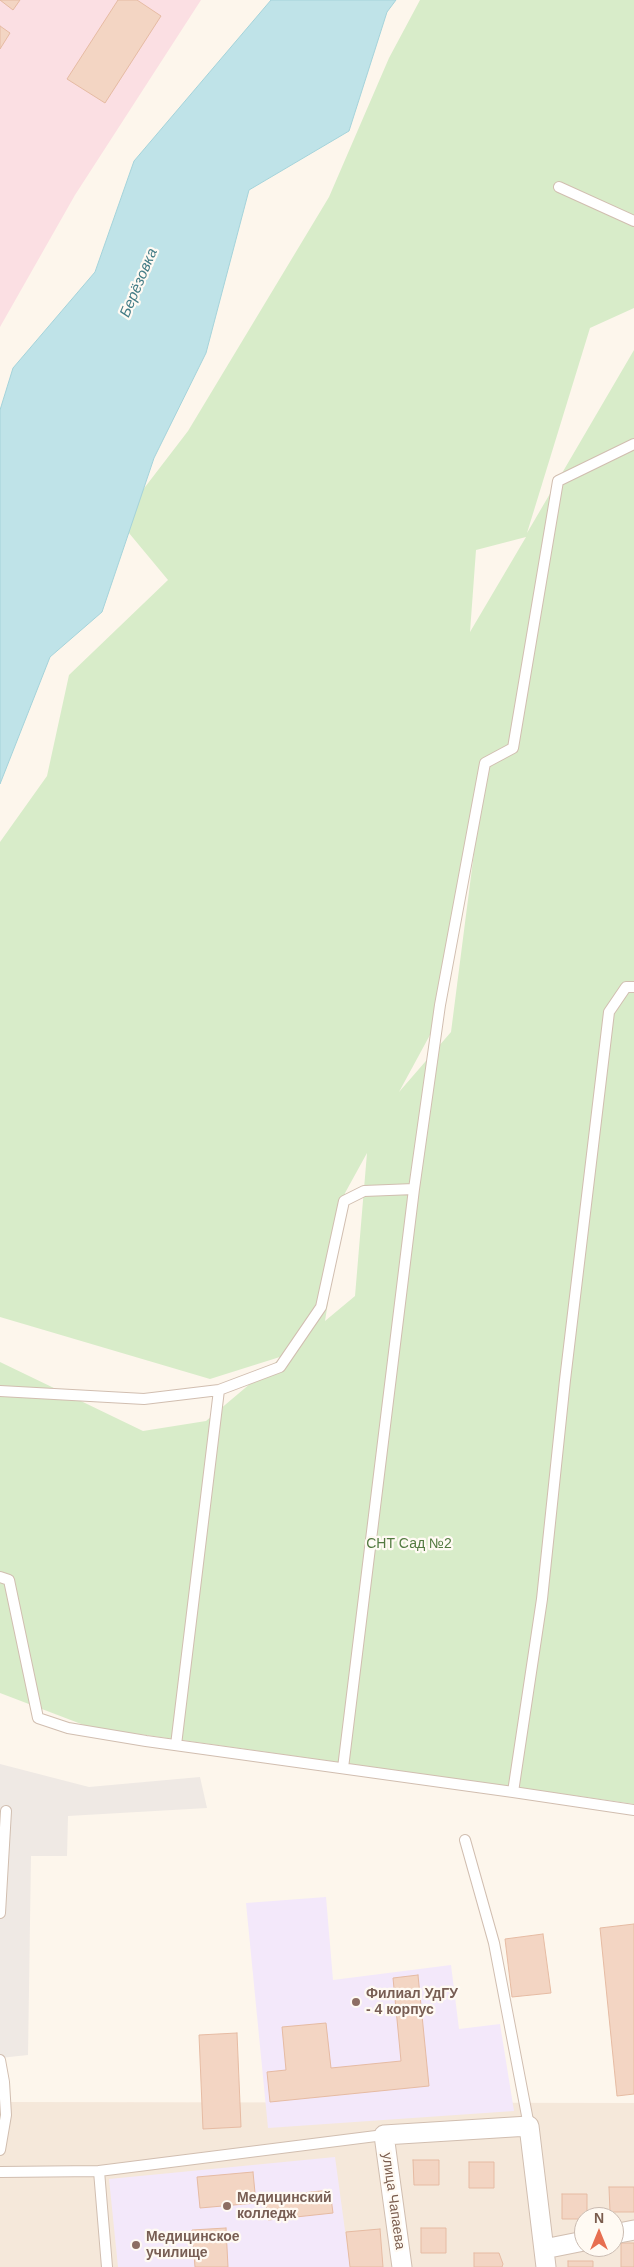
<!DOCTYPE html>
<html>
<head>
<meta charset="utf-8">
<style>
  body { margin:0 }
  #map { position:relative; width:634px; height:2267px; overflow:hidden; background:#fdf6ec; font-family:Arial,sans-serif }
  canvas { display:block }
  .north { position:absolute; left:574px; top:2207px; width:50px; height:50px; box-sizing:border-box; background:#fffaf3; border:1px solid #cabbb1; border-radius:50%; rotate:0deg; font-size:14px; font-weight:700; line-height:20px; text-align:center; color:#7a5c4d }
  .north::after { content:''; display:block; margin:auto; width:18px; height:22px; background:#e76f51; clip-path:polygon(50% 0,100% 100%,50% 72%,0 100%) }
</style>
</head>
<body>
<div id="map">
<canvas width="634" height="2267"></canvas>
<div class="north">N</div>
</div>
<script>
const ctx = document.querySelector('canvas').getContext('2d');
ctx.lineJoin = 'round';
function fill(path, color) { ctx.fillStyle = color; ctx.fill(path, 'evenodd'); }
const shape = rows => new Path2D(rows.map(r => 'M' + r).join(''));
function trace(path, color, width, dash) { ctx.strokeStyle = color; ctx.lineWidth = width; ctx.lineCap = dash ? 'butt' : 'round'; ctx.setLineDash(dash || []); ctx.stroke(path); }
function write(font, color, halo, rows, align = 'center') {
  ctx.font = font + ' Arial,sans-serif'; ctx.lineWidth = 4.5; ctx.setLineDash([]); ctx.textBaseline = 'middle'; ctx.strokeStyle = halo; ctx.fillStyle = color; for (const [text, x, y, turn = 0] of rows) {
    ctx.save(); ctx.translate(x, y); ctx.rotate((+turn || 0) * Math.PI / 180); ctx.textAlign = isNaN(turn) ? turn : align; if (halo) ctx.strokeText(text, 0, 0); ctx.fillText(text, 0, 0); ctx.restore();
  }
}
const residential = shape([
  [0,2102,634,2103,634,2267,0,2267],
  [584,2217,614,2217,614,2247,584,2247]
]);
const industrial = shape([
  [0,1764,89,1787,200,1777,207,1808,68,1816,67,1856,31,1856,28,2055,0,2058]
]);
const education = shape([
  [326,1897,333,1980,451,1965,459,2029,500,2024,514,2111,268,2128,246,1903],
  [335,2157,350,2267,118,2267,109,2179]
]);
const medical = shape([
  [0,0,201,0,75,195,0,327]
]);
const green = shape([
  [420,0,634,0,634,308,590,328,527,533,634,350,634,1804,89,1727,0,1693,0,1362,143,1431,206,1421,283,1356,210,1379,0,1317,0,842,47,776,69,675,168,580,119,521,188,431,329,197,389,58],
  [526,537,470,632,476,550],
  [476,837,451,1032,399,1092,437,1022],
  [367,1153,355,1296,325,1321,345,1193]
]);
const water = shape([
  [271,0,396,0,387,12,349,131,249,190,206,353,154,458,102,612,50,657,0,784,0,410,13,368,95,272,134,161,271,0]
]);
const building = shape([
  [0,0,20,0,13,10,0,0],
  [118,0,137,0,161,16,105,103,67,79,118,0],
  [0,26,10,33,0,49,0,26],
  [634,1924,634,2094,617,2096,600,1928,634,1924],
  [543,1934,551,1993,512,1997,505,1939,543,1934],
  [418,1975,429,2086,270,2102,267,2072,286,2070,282,2027,326,2023,331,2068,401,2061,393,1978,418,1975],
  [237,2033,241,2127,203,2129,199,2035,237,2033],
  [413,2160,439,2160,439,2185,414,2185,413,2160],
  [469,2162,494,2162,494,2188,469,2188,469,2162],
  [253,2172,256,2203,200,2208,197,2177,253,2172],
  [609,2187,634,2187,634,2212,610,2212,609,2187],
  [330,2190,333,2213,268,2220,265,2197,330,2190],
  [562,2194,587,2194,587,2217,584,2217,584,2219,562,2219,562,2194],
  [226,2228,228,2267,195,2267,192,2230,226,2228],
  [421,2228,446,2228,446,2253,421,2253,421,2228],
  [380,2229,383,2267,350,2267,346,2232,380,2229],
  [621,2243,634,2243,634,2267,621,2267,621,2243],
  [474,2253,499,2253,503,2264,502,2267,474,2267,474,2253],
  [568,2261,593,2261,593,2267,568,2267,568,2261]
]);
const lane = shape([
  [559,187,634,221],
  [634,987,626,987,609,1012,565,1380,542,1599,513,1792,634,1810],
  [0,1391,144,1399,219,1390],
  [0,1577,9,1580,38,1718,68,1728,146,1741,513,1792],
  [176,1745,219,1390,280,1367,321,1307,344,1201,364,1191,414,1189,440,1005,485,763,513,748,558,481,634,444],
  [343,1768,414,1189],
  [465,1840,494,1943,529,2126],
  [0,1913,6,1811],
  [0,2060,4,2082,6,2115,0,2150],
  [99,2171,384,2135],
  [0,2172,99,2171,107,2267]
]);
const street = shape([
  [614,2234,634,2230],
  [544,2249,584,2241],
  [402,2267,384,2135,529,2126,546,2267]
]);
const markers = [
  [356,2002,5,"#8d6e63"],
  [227,2206,5,"#8d6e63"],
  [136,2245,5,"#8d6e63"]
];
const parkNames = [
  ["СНТ Сад №2",409,1544]
];
const educationNames = [
  ["Филиал УдГУ",366,1994],
  ["- 4 корпус",366,2010],
  ["Медицинский",237,2198],
  ["колледж",237,2214],
  ["Медицинское",146,2237],
  ["училище",146,2253]
];
const streetNames = [
  ["улица Чапаева",393,2201,82]
];
const waterNames = [
  ["Берёзовка",139,283,-67]
];
fill(residential, '#f5e8da');
fill(industrial, '#efe9e4');
fill(education, '#f3e8fa');
fill(medical, '#fbdfe3');
fill(green, '#d8ecc9');
fill(water, '#bfe3e8');
trace(water, '#a5d3da', 1);
fill(building, '#f3d5c3');
trace(building, '#e6bba3', 1);
trace(lane, '#d1beb0', 12);
trace(street, '#d1beb0', 21);
trace(lane, '#fff', 10);
trace(street, '#fff', 19);
for (const [x, y, r, color] of markers) { const dot = new Path2D(); dot.arc(x, y, r, 0, 2 * Math.PI); ctx.fillStyle = color; ctx.fill(dot); trace(dot, '#fffaf3', 2); }
write('14px', '#537a41', '#fffaf3', parkNames);
write('bold 14px', '#785e54', '#fffaf3', educationNames, 'left');
write('14px', '#7a5c4d', '#fffaf3', streetNames);
write('italic 15px', '#437c86', '#fffaf3', waterNames);
</script>
</body>
</html>
